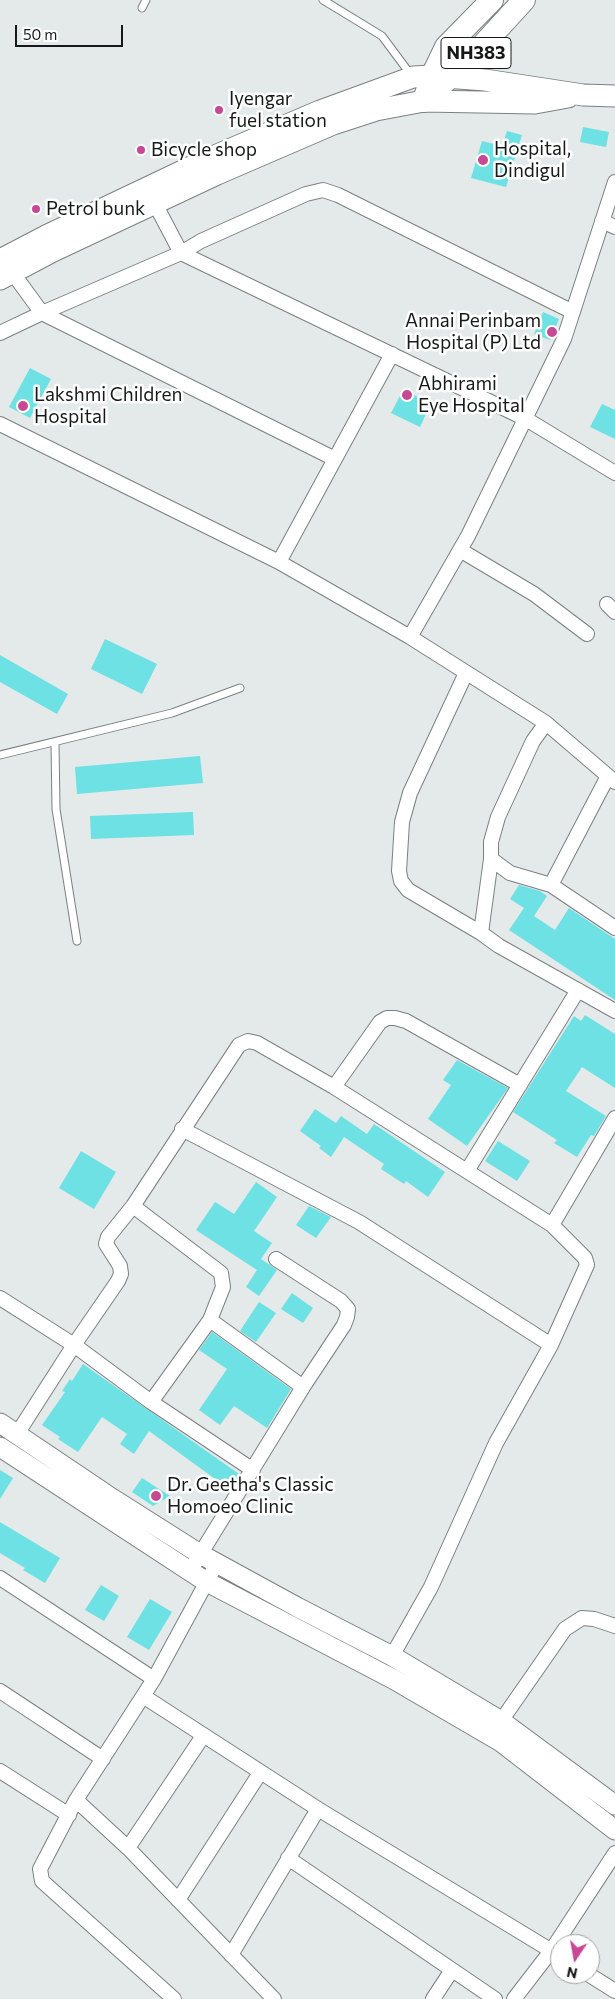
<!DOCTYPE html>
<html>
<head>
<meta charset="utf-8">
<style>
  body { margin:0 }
  #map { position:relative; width:615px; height:1999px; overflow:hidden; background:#e4e9e9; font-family:Commissioner,sans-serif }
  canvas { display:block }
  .north { position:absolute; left:550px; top:1934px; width:50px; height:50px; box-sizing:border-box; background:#fff; border:1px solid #a2a3a3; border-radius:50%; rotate:192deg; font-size:14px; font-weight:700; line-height:20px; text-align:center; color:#171919 }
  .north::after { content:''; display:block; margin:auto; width:18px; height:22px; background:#c74894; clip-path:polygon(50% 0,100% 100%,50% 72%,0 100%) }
  .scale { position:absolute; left:15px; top:25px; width:108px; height:22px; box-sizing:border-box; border:2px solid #171919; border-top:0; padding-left:6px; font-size:15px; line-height:18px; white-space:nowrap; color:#171919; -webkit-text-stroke:4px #fff; paint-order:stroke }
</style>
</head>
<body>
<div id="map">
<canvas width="615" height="1999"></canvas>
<div class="north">N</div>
<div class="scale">50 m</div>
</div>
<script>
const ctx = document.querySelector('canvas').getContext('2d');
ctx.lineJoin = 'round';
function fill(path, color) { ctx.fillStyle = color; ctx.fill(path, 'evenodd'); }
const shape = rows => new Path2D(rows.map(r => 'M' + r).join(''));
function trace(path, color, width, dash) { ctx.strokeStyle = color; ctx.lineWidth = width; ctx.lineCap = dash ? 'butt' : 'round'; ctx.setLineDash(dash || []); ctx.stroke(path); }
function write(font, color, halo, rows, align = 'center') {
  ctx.font = font + ' Commissioner,sans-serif'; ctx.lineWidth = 5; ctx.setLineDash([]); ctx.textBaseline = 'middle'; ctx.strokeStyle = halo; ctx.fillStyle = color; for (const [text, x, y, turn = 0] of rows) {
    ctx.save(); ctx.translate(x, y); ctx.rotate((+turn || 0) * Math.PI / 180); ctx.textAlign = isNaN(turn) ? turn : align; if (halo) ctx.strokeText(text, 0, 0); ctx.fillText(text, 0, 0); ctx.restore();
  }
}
const building = shape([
  [583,127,609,132,606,147,580,142],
  [507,131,522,135,506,187,471,178,482,141,502,146],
  [543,312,559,319,550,340,534,334],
  [30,368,51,379,30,418,9,407],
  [403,390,431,403,420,427,391,413],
  [602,404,615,410,615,439,590,427],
  [105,639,157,664,142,694,91,669],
  [0,655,68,694,57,714,0,682],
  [200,756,203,783,77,794,75,767],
  [193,812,194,835,91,839,90,816],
  [519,885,540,891,547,896,534,916,555,930,569,908,615,939,615,1000,509,930,524,908,510,899],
  [585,1015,615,1034,615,1088,582,1067,566,1091,606,1116,594,1136,591,1135,577,1157,554,1143,557,1140,513,1112,574,1016,581,1021],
  [457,1060,508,1088,467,1146,428,1119,451,1085,443,1080],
  [315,1109,336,1123,341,1116,367,1134,374,1124,445,1172,428,1197,406,1181,404,1184,381,1169,384,1164,344,1137,331,1157,319,1148,321,1146,300,1131],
  [498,1141,530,1161,517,1181,485,1161],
  [81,1151,116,1172,94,1209,59,1188],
  [256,1182,277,1197,254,1231,272,1243,261,1259,277,1270,259,1296,246,1287,257,1270,196,1230,215,1202,234,1214],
  [309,1206,331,1217,316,1238,296,1225],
  [292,1293,313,1308,303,1323,281,1309],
  [259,1302,276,1313,256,1342,240,1331],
  [212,1332,291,1389,267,1428,234,1406,220,1425,199,1410,227,1369,199,1350],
  [83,1364,239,1474,229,1489,149,1431,134,1454,120,1444,127,1434,102,1417,78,1452,58,1439,60,1437,42,1425,65,1392,62,1391,70,1379,72,1381],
  [0,1470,13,1478,0,1499],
  [142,1478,170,1496,153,1506,132,1492],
  [0,1522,60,1558,45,1583,23,1570,25,1568,0,1553],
  [101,1585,119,1596,104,1621,85,1610],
  [150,1599,172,1612,149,1650,127,1637]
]);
const service = shape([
  [323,0,382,36,411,75],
  [142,8,146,0],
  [55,742,56,809,77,941],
  [0,755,172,713,240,688]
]);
const minor = shape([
  [151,196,181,253,201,241,306,194,323,190,338,195,573,312],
  [602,221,615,227],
  [12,272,42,313,181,253,526,419,615,473],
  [0,333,42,313,335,459],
  [0,424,279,562,410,637,546,723,615,782],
  [460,550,534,594,587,634],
  [279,562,392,354],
  [607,604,615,612],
  [410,637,468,536,564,339,615,182],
  [466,673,410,793,402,822,399,871,401,881,408,890,481,933,499,946,615,1011],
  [491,859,510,873,551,885,615,928],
  [551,885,608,776],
  [481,933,491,859,491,842,498,817,533,741,546,723],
  [334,1087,380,1022,387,1018,395,1018,406,1021,520,1085],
  [182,1129,359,1222,551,1345],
  [467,1171,578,990],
  [133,1206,221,1273,223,1287,210,1320,151,1402],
  [552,1225,615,1118],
  [0,1298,74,1345,151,1402,253,1470],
  [210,1320,303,1387],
  [17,1434,74,1345,118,1281,121,1274,120,1266,106,1244,108,1237,133,1206,239,1045,248,1041,257,1043,334,1087,552,1225,585,1258,587,1265,551,1345,496,1443,431,1587,392,1656],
  [217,1563,154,1679,76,1800,128,1848,274,1999],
  [190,1571,303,1387,344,1325,347,1317,348,1309,341,1301,276,1259],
  [0,1578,154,1679],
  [0,1691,103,1759],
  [143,1696,318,1809,560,1956],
  [501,1721,565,1629,582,1618,594,1619,615,1626],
  [0,1771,69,1815],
  [76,1800,40,1869,42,1881,174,1999],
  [128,1848,203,1736],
  [288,1858,495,1999],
  [178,1900,260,1773],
  [231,1955,318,1809],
  [588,1974,615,1991],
  [433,1999,452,1970],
  [514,1999,551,1951,615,1853]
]);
const secondary = shape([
  [0,1423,107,1495,200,1554,297,1607,392,1656,501,1721,615,1805],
  [0,1447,205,1581,393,1679,501,1742,615,1830]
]);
const primary = shape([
  [0,260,46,236,208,159,320,111,413,77,432,76,485,80,583,95,615,96],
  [0,279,53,251,217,174,333,124,376,110,424,101,535,103,568,97]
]);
const trunk = shape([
  [424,100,432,76,446,47,492,0],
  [424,101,471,58,524,0]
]);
const markers = [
  [219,110,5,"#c74894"],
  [141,150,5,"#c74894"],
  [483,160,6,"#c74894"],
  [36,209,5,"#c74894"],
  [552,332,6,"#c74894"],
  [407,395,6,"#c74894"],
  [23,406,6,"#c74894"],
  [156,1496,6,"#c74894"]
];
const shields = [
  [476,53,70]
];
const shieldNames = [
  ["NH383",476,53]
];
const poiNames = [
  ["Iyengar",229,99],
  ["fuel station",229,121],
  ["Hospital,",494,149],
  ["Dindigul",494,171],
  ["Bicycle shop",151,150],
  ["Petrol bunk",46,209],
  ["Annai Perinbam",541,321,"right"],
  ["Hospital (P) Ltd",541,343,"right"],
  ["Abhirami",418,384],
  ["Eye Hospital",418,406],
  ["Lakshmi Children",34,395],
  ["Hospital",34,417],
  ["Dr. Geetha's Classic",167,1485],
  ["Homoeo Clinic",167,1507]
];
fill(building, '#6de1e3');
trace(service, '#7b8181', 9);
trace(minor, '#7b8181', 16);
trace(secondary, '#7b8181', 21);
trace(primary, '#7b8181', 23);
trace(trunk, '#7b8181', 24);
trace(service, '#fff', 7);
trace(minor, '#fff', 14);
trace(secondary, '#fff', 19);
trace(primary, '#fff', 21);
trace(trunk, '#fff', 22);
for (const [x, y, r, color] of markers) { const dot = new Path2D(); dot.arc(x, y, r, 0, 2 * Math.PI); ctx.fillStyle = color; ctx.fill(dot); trace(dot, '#fff', 2); }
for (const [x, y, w] of shields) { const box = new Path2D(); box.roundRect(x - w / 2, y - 15.5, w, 31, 4); ctx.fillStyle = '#fff'; ctx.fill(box); trace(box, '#171919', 1); }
write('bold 18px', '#171919', null, shieldNames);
write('19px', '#171919', '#fff', poiNames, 'left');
</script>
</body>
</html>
